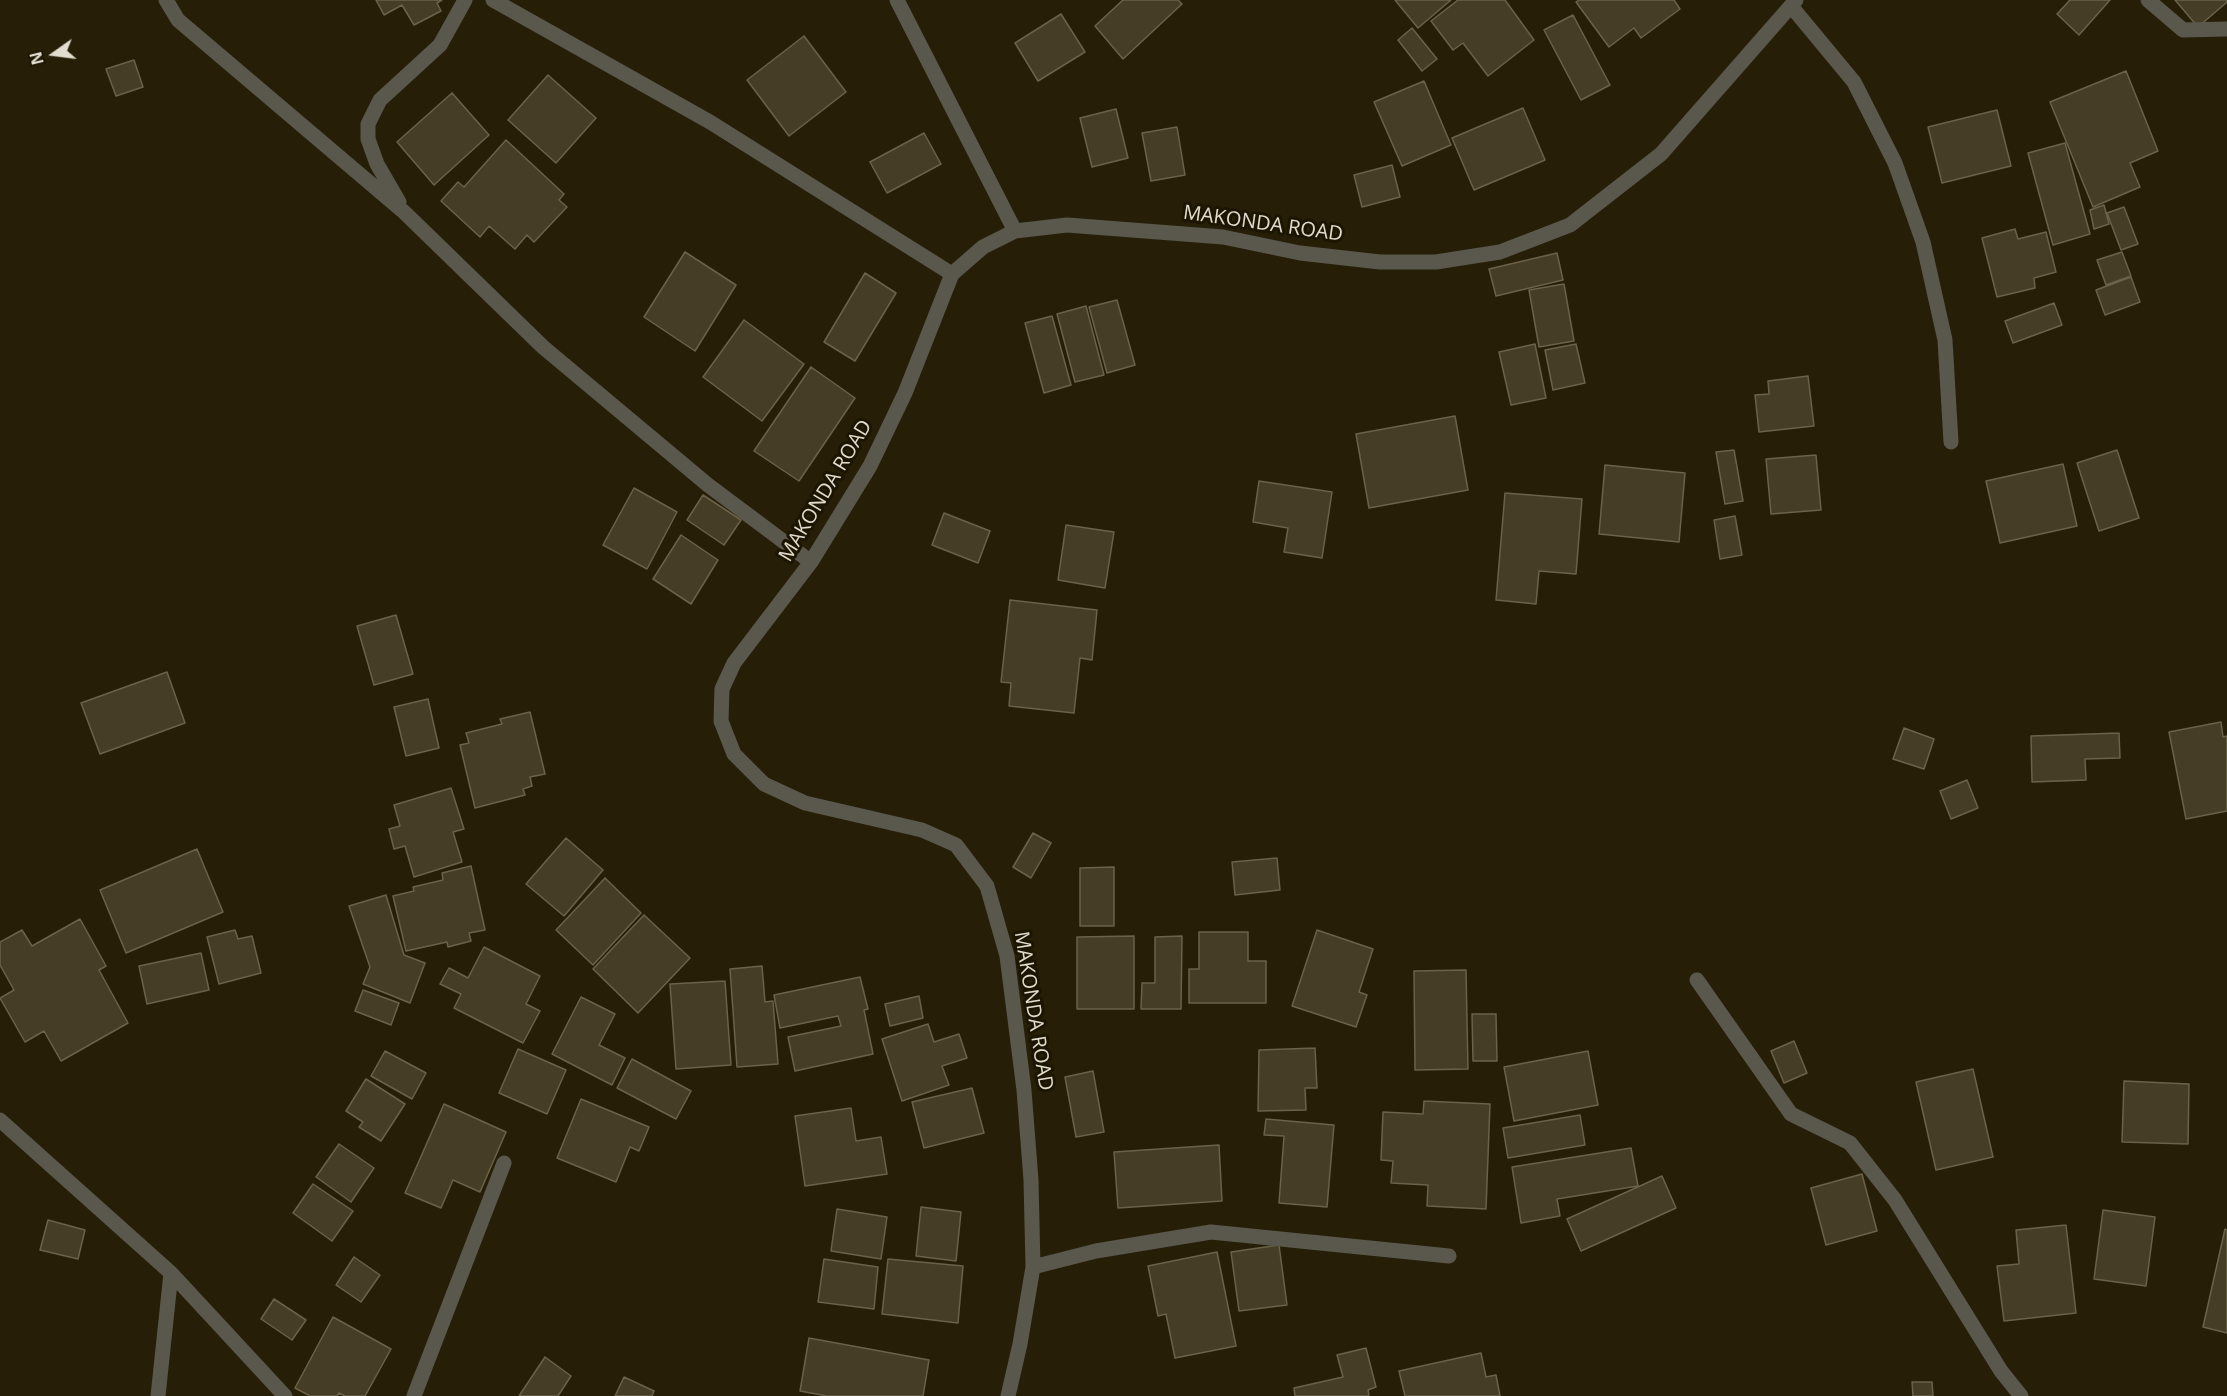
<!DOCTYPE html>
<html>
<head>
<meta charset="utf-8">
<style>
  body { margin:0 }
  #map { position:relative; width:2227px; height:1396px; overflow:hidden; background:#261e07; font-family:"Open Sans",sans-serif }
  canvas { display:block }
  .north { position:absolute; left:24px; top:24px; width:60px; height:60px; -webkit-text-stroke:4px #1c1501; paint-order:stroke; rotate:256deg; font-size:16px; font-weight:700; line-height:24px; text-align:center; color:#e1dcce }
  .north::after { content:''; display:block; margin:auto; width:21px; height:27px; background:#e1dcce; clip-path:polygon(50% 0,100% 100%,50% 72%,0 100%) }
</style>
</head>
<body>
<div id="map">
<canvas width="2227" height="1396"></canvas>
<div class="north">N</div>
</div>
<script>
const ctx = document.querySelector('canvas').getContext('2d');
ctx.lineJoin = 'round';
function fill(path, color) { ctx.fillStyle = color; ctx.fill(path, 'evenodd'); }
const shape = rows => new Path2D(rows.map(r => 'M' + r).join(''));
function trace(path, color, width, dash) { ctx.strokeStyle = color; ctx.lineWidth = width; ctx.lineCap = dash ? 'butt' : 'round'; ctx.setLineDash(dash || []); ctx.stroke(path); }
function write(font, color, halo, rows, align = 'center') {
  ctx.font = font + ' "Open Sans",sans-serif'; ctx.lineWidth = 6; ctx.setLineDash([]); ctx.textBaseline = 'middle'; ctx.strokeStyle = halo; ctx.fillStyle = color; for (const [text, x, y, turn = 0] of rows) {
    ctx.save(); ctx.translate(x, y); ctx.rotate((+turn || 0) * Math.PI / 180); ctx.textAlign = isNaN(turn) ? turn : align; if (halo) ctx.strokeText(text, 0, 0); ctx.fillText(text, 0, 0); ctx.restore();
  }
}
const building = shape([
  [376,0,442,0,437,3,441,11,414,25,402,5,384,15,376,0],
  [1123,0,1178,0,1182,4,1123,59,1095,26,1123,0],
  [1395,0,1451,0,1418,28,1395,0],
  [1458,0,1505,0,1534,40,1488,76,1463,43,1453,50,1431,21,1458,0],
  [1579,0,1674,0,1680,9,1641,38,1634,28,1609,47,1576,2,1579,0],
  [2070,0,2110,0,2079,35,2057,14,2070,0],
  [2175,0,2227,0,2227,2,2198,27,2175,0],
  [1061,14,1085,52,1038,81,1015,43,1061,14],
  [1573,15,1610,85,1581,100,1544,30,1573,15],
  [1412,28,1437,59,1422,71,1398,40,1412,28],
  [804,36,846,92,789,136,747,80,804,36],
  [134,60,143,87,116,96,106,69,134,60],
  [2126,71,2158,151,2130,163,2140,187,2093,207,2050,102,2126,71],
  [548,75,596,118,556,163,508,120,548,75],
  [1424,81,1451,145,1402,166,1374,102,1424,81],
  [452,93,489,135,434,185,397,142,452,93],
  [1523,108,1545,160,1474,190,1452,138,1523,108],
  [1116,109,1128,158,1092,167,1080,118,1116,109],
  [1997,110,2011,166,1942,183,1928,127,1997,110],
  [1177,127,1185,175,1151,181,1142,133,1177,127],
  [924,133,941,164,887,193,870,162,924,133],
  [506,140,564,194,559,200,567,207,534,242,527,235,515,249,489,226,480,237,441,201,458,182,464,187,506,140],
  [2065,143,2090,234,2053,245,2028,153,2065,143],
  [1392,165,1400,197,1362,207,1354,175,1392,165],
  [2104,205,2109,224,2094,229,2090,210,2104,205],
  [2124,207,2138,244,2121,250,2107,213,2124,207],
  [2015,229,2018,239,2046,232,2056,272,2034,278,2035,288,1997,297,1982,238,2015,229],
  [685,252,736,285,695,351,644,317,685,252],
  [2122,252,2131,276,2106,285,2097,260,2122,252],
  [1557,253,1563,280,1496,296,1489,269,1557,253],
  [865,273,896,293,855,361,824,342,865,273],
  [2131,277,2140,302,2105,315,2096,290,2131,277],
  [1564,284,1574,341,1539,347,1529,290,1564,284],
  [1117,300,1135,365,1107,373,1089,307,1117,300],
  [2054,303,2062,325,2013,343,2005,321,2054,303],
  [1086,306,1104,375,1075,382,1057,314,1086,306],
  [1052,316,1071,385,1044,393,1025,323,1052,316],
  [744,320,804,364,762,421,703,377,744,320],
  [1535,344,1546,398,1511,405,1499,352,1535,344],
  [1576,344,1585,383,1553,390,1545,350,1576,344],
  [811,367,855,398,799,481,754,451,811,367],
  [1808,376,1814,426,1759,432,1755,395,1769,394,1768,381,1808,376],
  [1455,416,1468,490,1369,508,1356,434,1455,416],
  [1734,450,1743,501,1725,504,1716,452,1734,450],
  [2117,450,2139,518,2099,531,2077,463,2117,450],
  [1816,455,1821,510,1771,514,1766,459,1816,455],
  [2063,464,2077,526,2000,543,1986,481,2063,464],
  [1605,465,1685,473,1679,542,1599,534,1605,465],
  [1259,481,1332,492,1322,558,1284,552,1288,528,1253,522,1259,481],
  [634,488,677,512,647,569,603,545,634,488],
  [1505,493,1582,499,1576,574,1539,571,1536,604,1496,600,1505,493],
  [703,495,741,520,724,545,687,520,703,495],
  [944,513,990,531,978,563,932,545,944,513],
  [1735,516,1742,555,1720,559,1714,520,1735,516],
  [1066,525,1114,532,1105,588,1058,580,1066,525],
  [681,535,718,560,691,604,653,579,681,535],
  [1010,600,1097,610,1092,660,1080,658,1074,713,1009,706,1011,683,1001,682,1010,600],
  [396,615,413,674,374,685,357,626,396,615],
  [167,672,185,723,100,754,81,703,167,672],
  [428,699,439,748,406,756,394,707,428,699],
  [530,712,545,774,530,777,532,786,523,789,525,795,475,808,460,745,469,743,466,733,502,724,500,719,530,712],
  [2221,722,2223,737,2227,736,2227,811,2186,819,2169,732,2221,722],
  [1904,728,1934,739,1924,769,1893,759,1904,728],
  [2119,733,2120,758,2085,759,2086,780,2032,782,2031,736,2119,733],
  [1967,780,1978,808,1951,819,1940,791,1967,780],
  [451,788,464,829,453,832,462,862,414,877,405,846,394,849,389,829,400,826,394,805,451,788],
  [1033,833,1051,843,1031,878,1013,867,1033,833],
  [566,838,603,870,564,916,526,884,566,838],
  [197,849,223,912,126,953,100,890,197,849],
  [1277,858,1280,890,1235,895,1232,862,1277,858],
  [471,866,485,930,469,933,471,941,448,947,447,942,406,951,393,896,414,891,413,887,443,880,442,873,471,866],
  [1114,867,1114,926,1080,926,1080,868,1114,867],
  [605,878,641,913,593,965,556,930,605,878],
  [386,895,404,955,425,963,410,1003,363,984,370,967,349,906,386,895],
  [644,915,690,958,638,1013,593,969,644,915],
  [80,919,106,966,99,970,128,1023,61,1061,44,1031,25,1042,0,998,14,990,0,965,0,942,22,930,32,946,80,919],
  [235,930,238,939,252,936,261,973,219,984,207,937,235,930],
  [1317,930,1373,949,1359,992,1367,995,1356,1027,1292,1006,1317,930],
  [1199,932,1248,932,1248,961,1266,961,1266,1003,1189,1003,1189,969,1199,969,1199,932],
  [1134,936,1134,1009,1077,1009,1077,937,1134,936],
  [1182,936,1181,1009,1141,1009,1142,983,1155,983,1155,937,1182,936],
  [484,947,540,976,526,1004,540,1011,523,1043,454,1008,461,994,440,984,449,968,468,978,484,947],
  [201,953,209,990,147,1004,139,966,201,953],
  [762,966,765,1002,773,1001,778,1064,737,1067,730,969,762,966],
  [1466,970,1468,1069,1415,1070,1414,971,1466,970],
  [860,977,868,1009,864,1010,873,1054,795,1071,788,1037,841,1026,838,1016,780,1028,774,995,860,977],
  [725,981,731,1065,676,1069,670,984,725,981],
  [363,990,399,1003,391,1025,355,1011,363,990],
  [919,996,923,1018,890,1026,885,1004,919,996],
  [581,997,615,1014,599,1045,625,1058,612,1085,552,1054,581,997],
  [1472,1014,1496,1014,1497,1061,1473,1061,1472,1014],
  [928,1024,934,1042,959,1034,967,1058,942,1066,949,1085,902,1101,882,1039,928,1024],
  [1794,1041,1807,1073,1784,1083,1771,1051,1794,1041],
  [1315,1048,1317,1088,1305,1088,1306,1110,1258,1111,1259,1050,1315,1048],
  [518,1049,566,1070,547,1114,499,1093,518,1049],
  [385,1051,426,1073,412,1099,371,1076,385,1051],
  [1588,1051,1598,1105,1514,1121,1504,1067,1588,1051],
  [632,1059,691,1091,676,1119,617,1088,632,1059],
  [1973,1069,1993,1157,1936,1170,1916,1082,1973,1069],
  [1093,1071,1104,1132,1076,1137,1065,1077,1093,1071],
  [366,1079,405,1104,381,1141,359,1127,363,1122,346,1111,366,1079],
  [2124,1081,2189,1084,2188,1144,2122,1142,2124,1081],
  [972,1088,984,1133,924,1148,912,1102,972,1088],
  [581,1099,649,1127,639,1151,630,1147,616,1182,557,1158,581,1099],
  [1424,1101,1490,1104,1486,1209,1427,1206,1428,1185,1391,1183,1393,1161,1381,1160,1383,1112,1423,1114,1424,1101],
  [444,1104,506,1132,480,1192,453,1180,441,1208,405,1193,444,1104],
  [851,1108,856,1141,881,1137,887,1174,805,1186,795,1116,851,1108],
  [1580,1115,1585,1145,1508,1158,1503,1128,1580,1115],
  [1266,1119,1334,1125,1327,1207,1279,1203,1284,1136,1264,1135,1266,1119],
  [339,1144,374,1168,351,1202,316,1177,339,1144],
  [1219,1145,1222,1201,1118,1208,1114,1152,1219,1145],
  [1631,1148,1638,1186,1557,1199,1560,1216,1521,1223,1512,1167,1631,1148],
  [1862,1174,1877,1231,1826,1245,1811,1188,1862,1174],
  [1662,1176,1676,1208,1581,1251,1567,1219,1662,1176],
  [313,1184,353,1211,332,1241,293,1213,313,1184],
  [921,1207,961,1212,956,1261,916,1256,921,1207],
  [837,1209,887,1217,881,1259,831,1251,837,1209],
  [2103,1210,2155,1217,2146,1286,2094,1279,2103,1210],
  [48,1220,85,1230,78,1259,40,1250,48,1220],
  [2066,1225,2076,1313,2004,1321,1997,1266,2019,1264,2016,1230,2066,1225],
  [2225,1229,2227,1230,2227,1333,2203,1327,2225,1229],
  [1279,1245,1287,1305,1239,1311,1231,1252,1279,1245],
  [1217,1252,1236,1346,1175,1358,1166,1314,1158,1316,1148,1266,1217,1252],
  [354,1257,380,1275,361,1302,336,1285,354,1257],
  [824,1259,878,1267,874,1309,818,1302,824,1259],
  [888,1259,963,1266,958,1323,882,1314,888,1259],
  [274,1299,306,1320,292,1340,261,1319,274,1299],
  [333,1317,391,1349,365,1396,345,1396,339,1393,337,1396,310,1396,295,1388,333,1317],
  [809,1338,929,1360,923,1396,827,1396,800,1391,809,1338],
  [1366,1348,1376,1387,1368,1390,1369,1396,1295,1396,1294,1388,1343,1377,1337,1355,1366,1348],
  [1481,1353,1486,1377,1496,1375,1500,1396,1405,1396,1399,1371,1481,1353],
  [545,1357,571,1376,558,1396,519,1396,545,1357],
  [624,1377,654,1391,652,1396,615,1396,624,1377],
  [1912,1382,1932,1382,1933,1396,1913,1396,1912,1382]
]);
const street = shape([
  [166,0,178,20,404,212,543,347,708,485,811,562],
  [493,0,710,122,952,274],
  [897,0,1015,231],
  [2148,0,2183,30,2227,29],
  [1791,6,1854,82,1895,163,1923,242,1945,340,1951,442],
  [399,202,377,164,368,139,368,124,380,100,440,45,465,0],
  [1697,980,1791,1114,1850,1143,1895,1200,2001,1371,2021,1396],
  [0,1120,171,1273,285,1396],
  [1033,1267,1096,1251,1211,1232,1449,1256],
  [158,1396,171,1273],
  [414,1396,504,1163],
  [1008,1396,1020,1344,1033,1267,1031,1180,1024,1090,1007,956,987,886,956,845,922,830,805,803,764,784,734,754,721,721,722,689,734,663,811,562,870,466,905,393,952,274,983,247,1015,231,1067,225,1223,237,1300,253,1380,262,1436,262,1500,252,1570,225,1661,154,1796,0]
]);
const streetNames = [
  ["MAKONDA ROAD",1263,224,8],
  ["MAKONDA ROAD",826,491,-59],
  ["MAKONDA ROAD",1033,1011,81]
];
fill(building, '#453d25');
trace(building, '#6b6249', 1.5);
trace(street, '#5a574c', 15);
write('20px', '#e1dcce', '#1c1501', streetNames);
</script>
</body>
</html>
